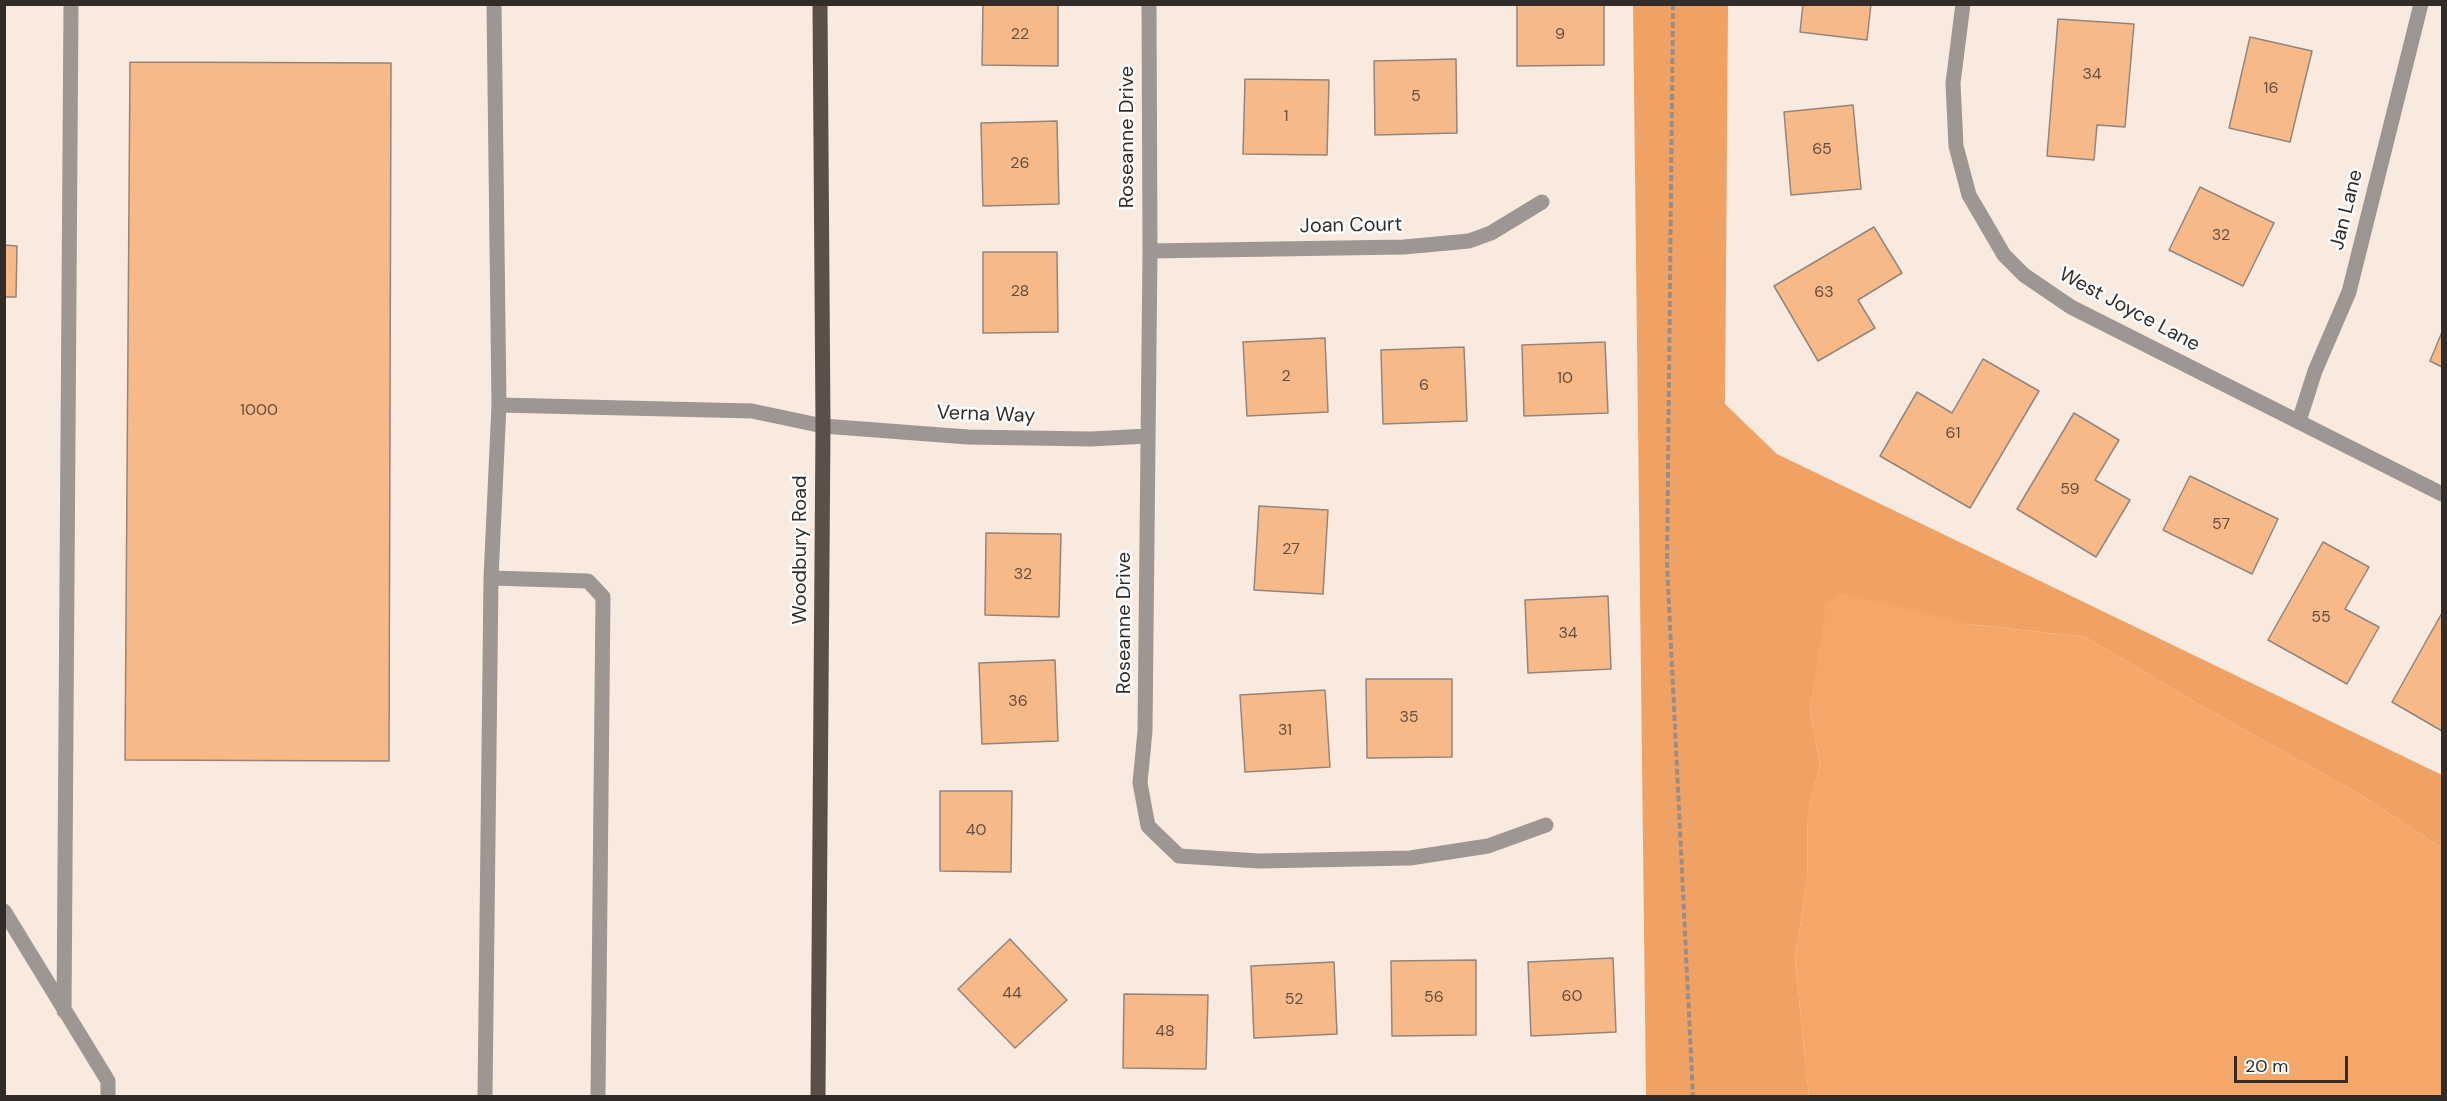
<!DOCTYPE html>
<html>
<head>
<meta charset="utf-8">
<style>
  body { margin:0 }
  #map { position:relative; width:2447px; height:1101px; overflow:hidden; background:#f9eae0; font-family:"DM Sans",sans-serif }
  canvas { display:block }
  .frame { position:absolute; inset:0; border:6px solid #312c28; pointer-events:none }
  .scale { position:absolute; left:2234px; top:1056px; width:114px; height:27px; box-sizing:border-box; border:3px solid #312c28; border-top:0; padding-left:8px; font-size:18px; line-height:21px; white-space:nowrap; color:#312c28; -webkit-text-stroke:4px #fff; paint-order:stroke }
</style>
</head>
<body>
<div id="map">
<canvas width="2447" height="1101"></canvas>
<div class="frame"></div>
<div class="scale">20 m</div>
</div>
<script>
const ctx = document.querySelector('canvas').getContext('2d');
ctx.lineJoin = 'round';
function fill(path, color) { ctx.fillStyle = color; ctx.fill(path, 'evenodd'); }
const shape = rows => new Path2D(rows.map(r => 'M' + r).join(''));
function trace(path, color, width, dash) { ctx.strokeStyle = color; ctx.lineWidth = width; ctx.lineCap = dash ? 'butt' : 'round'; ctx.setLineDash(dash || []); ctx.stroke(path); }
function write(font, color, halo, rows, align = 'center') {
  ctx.font = font + ' "DM Sans",sans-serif'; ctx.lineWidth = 5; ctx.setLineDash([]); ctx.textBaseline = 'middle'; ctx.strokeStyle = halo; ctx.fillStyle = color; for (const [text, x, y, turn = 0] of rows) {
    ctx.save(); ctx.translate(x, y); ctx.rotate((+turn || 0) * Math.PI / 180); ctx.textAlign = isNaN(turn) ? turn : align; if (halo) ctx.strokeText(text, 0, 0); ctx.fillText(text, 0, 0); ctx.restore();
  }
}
const forest = shape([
  [1633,5,1728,5,1725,404,1777,454,2442,775,2442,848,2361,795,2207,709,2085,637,1969,624,1817,667,1810,711,1820,765,1808,811,1807,880,1795,961,1809,1096,1646,1096]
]);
const water = shape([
  [1843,593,1969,624,2085,637,2207,709,2361,795,2442,848,2442,1096,1809,1096,1795,961,1807,880,1808,811,1820,765,1810,711,1826,603]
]);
const building = shape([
  [983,4,1058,4,1058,66,982,65,983,4],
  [1517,4,1604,4,1604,65,1517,66,1517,4],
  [1803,4,1871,4,1867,40,1800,32,1803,4],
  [2058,19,2134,24,2125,127,2097,125,2094,160,2047,156,2058,19],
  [2250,37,2312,51,2290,142,2229,128,2250,37],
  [1456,59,1457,133,1375,135,1374,61,1456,59],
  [130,62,391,63,389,761,125,760,130,62],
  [1245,79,1329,80,1327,155,1243,154,1245,79],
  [1853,105,1861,189,1791,195,1784,112,1853,105],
  [1057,121,1059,204,983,206,981,123,1057,121],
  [2200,187,2274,223,2243,286,2169,250,2200,187],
  [1874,227,1902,273,1858,300,1875,328,1818,361,1774,286,1874,227],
  [4,245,17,246,16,297,4,297,4,245],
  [983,252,1057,252,1058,332,983,333,983,252],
  [2442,332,2442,367,2430,361,2442,332],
  [1325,338,1328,412,1247,416,1243,342,1325,338],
  [1605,342,1608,413,1524,416,1522,345,1605,342],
  [1464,347,1467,421,1383,424,1381,350,1464,347],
  [1983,359,2039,391,1970,508,1880,456,1917,392,1952,413,1983,359],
  [2074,413,2119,440,2095,480,2130,500,2096,557,2017,509,2074,413],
  [2190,476,2278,519,2252,574,2163,530,2190,476],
  [1259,506,1328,510,1323,594,1254,590,1259,506],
  [986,533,1061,534,1059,617,985,615,986,533],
  [2323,542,2369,567,2345,609,2379,627,2347,684,2268,640,2323,542],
  [1608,596,1611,669,1528,673,1525,600,1608,596],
  [2442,613,2442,731,2392,702,2442,613],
  [1055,660,1058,741,982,744,979,663,1055,660],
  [1366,679,1452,679,1452,757,1367,758,1366,679],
  [1325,690,1330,767,1245,772,1240,695,1325,690],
  [940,791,1012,791,1011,872,940,871,940,791],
  [1010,939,1067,1000,1015,1048,958,989,1010,939],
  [1613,958,1616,1032,1531,1036,1528,962,1613,958],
  [1476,960,1476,1035,1392,1036,1391,961,1476,960],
  [1334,962,1337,1034,1254,1038,1251,966,1334,962],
  [1124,994,1208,995,1206,1069,1123,1068,1124,994]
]);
const path = shape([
  [1673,4,1667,564,1693,1096]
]);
const minor = shape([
  [494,4,499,405],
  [1149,4,1150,251,1145,731,1140,783,1148,826,1179,856,1259,861,1410,858,1488,846,1546,825],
  [1963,4,1953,83,1956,146,1969,195,2004,255,2024,275,2071,307,2442,494],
  [1150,251,1404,247,1469,241,1491,233,1542,202],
  [2299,421,2315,371,2349,292,2421,4],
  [491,578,588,581,603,597,598,1096],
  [4,911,108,1081,108,1096],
  [64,1011,71,4],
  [485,1096,491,578,499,405,752,411,823,426,968,437,1091,439,1147,436]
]);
const major = shape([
  [818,1096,823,426,820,4]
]);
const numberNames = [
  ["22",1020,35],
  ["9",1560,35],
  ["34",2092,75],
  ["16",2271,89],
  ["5",1416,97],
  ["1",1286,117],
  ["65",1822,150],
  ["26",1020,164],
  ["32",2221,236],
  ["28",1020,292],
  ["63",1824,293],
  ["2",1286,377],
  ["10",1565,379],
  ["6",1424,386],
  ["1000",259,411],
  ["61",1953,434],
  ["59",2070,490],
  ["57",2221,525],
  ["27",1291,550],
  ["32",1023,575],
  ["55",2321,618],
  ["34",1568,634],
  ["36",1018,702],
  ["35",1409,718],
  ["31",1285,731],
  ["40",976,831],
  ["44",1012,994],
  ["60",1572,997],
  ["56",1434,998],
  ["52",1294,1000],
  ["48",1165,1032]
];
const streetNames = [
  ["Roseanne Drive",1128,137,-90],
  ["Jan Lane",2347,210,-76],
  ["Joan Court",1351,226,-1],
  ["West Joyce Lane",2129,310,28],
  ["Verna Way",986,415,2],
  ["Woodbury Road",801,550,-90],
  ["Roseanne Drive",1125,623,-90]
];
fill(forest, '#efa264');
fill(water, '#f5a76a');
fill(building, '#f8b989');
trace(building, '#92857b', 1.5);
trace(path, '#988e87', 4, [6, 3]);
trace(minor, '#9d9692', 15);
trace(major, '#5b5049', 15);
write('16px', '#634f40', null, numberNames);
write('20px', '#312c28', '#fff', streetNames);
</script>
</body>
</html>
